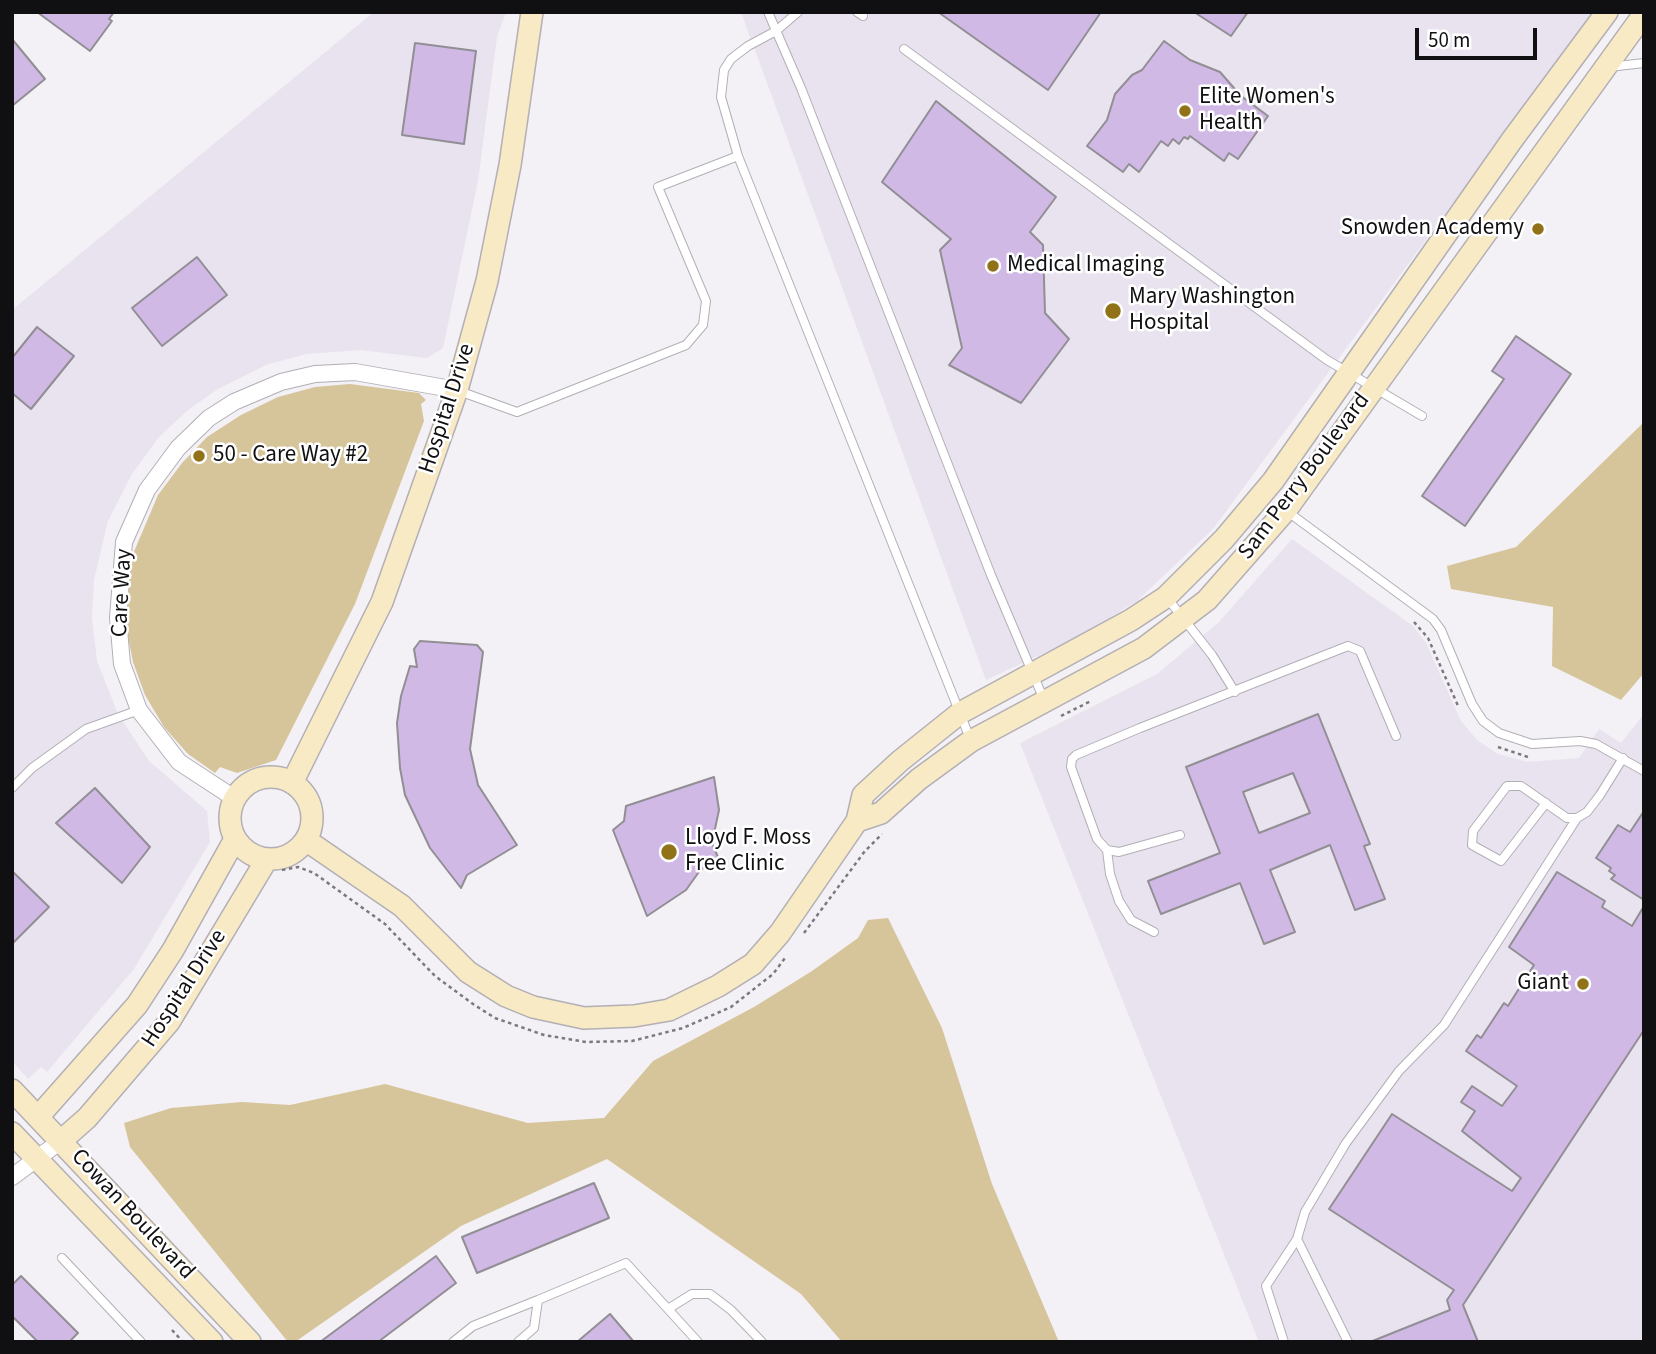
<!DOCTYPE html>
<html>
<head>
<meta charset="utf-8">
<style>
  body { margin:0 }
  #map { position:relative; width:1656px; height:1354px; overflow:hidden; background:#f3f0f6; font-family:"Source Sans 3",sans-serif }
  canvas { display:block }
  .frame { position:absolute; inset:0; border:14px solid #100f11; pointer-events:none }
  .scale { position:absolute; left:1415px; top:28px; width:122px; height:32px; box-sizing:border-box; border:4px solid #100f11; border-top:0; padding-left:9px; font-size:21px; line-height:24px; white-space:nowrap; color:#100f11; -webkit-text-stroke:5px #fff; paint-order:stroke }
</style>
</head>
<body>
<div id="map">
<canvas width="1656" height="1354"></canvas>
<div class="frame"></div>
<div class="scale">50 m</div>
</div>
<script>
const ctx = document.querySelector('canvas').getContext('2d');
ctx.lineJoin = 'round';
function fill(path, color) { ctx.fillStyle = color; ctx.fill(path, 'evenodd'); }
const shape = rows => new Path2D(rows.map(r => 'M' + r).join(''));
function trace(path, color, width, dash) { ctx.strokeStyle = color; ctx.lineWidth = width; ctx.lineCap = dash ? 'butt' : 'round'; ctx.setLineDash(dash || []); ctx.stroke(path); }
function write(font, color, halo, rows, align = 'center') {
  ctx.font = font + ' "Source Sans 3",sans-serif'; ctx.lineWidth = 5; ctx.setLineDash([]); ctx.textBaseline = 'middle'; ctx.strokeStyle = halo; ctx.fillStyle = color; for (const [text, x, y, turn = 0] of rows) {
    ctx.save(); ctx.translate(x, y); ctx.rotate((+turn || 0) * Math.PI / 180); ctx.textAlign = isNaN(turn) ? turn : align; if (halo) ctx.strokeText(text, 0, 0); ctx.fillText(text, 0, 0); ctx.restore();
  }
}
const built = shape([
  [374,12,506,12,497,37,478,181,443,348,427,358,360,350,306,354,266,365,218,389,188,410,159,437,132,474,108,521,94,580,92,618,97,661,118,714,149,761,207,811,210,842,134,969,47,1072,41,1067,28,1079,12,1061,12,310],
  [741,12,1594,12,1213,529,1138,600,1079,637,986,680],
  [1292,539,1413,626,1426,643,1461,721,1477,740,1498,754,1528,762,1579,758,1599,729,1621,743,1644,714,1644,1342,1259,1342,1020,743,1157,674,1219,622]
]);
const green = shape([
  [350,384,419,393,426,400,421,404,424,421,355,604,276,760,237,773,220,767,215,773,188,754,164,727,145,695,133,662,127,631,126,601,133,554,158,495,182,463,207,437,241,415,278,397,315,387],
  [1644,422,1644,673,1621,700,1552,666,1553,607,1451,589,1447,566,1516,547],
  [888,918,942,1028,992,1184,1059,1342,842,1342,801,1294,607,1159,461,1226,295,1342,288,1342,130,1147,124,1123,171,1108,242,1102,290,1105,385,1084,528,1123,604,1118,653,1061,754,1007,812,971,858,938,868,920]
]);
const building = shape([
  [37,12,114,12,109,19,112,21,90,51,37,12],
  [938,12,1101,12,1048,90,938,12],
  [1194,12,1248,12,1231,36,1194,12],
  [12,39,45,79,12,106,12,39],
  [1164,41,1190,60,1220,72,1241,96,1268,116,1238,159,1229,153,1224,161,1190,136,1188,139,1184,137,1179,144,1173,139,1168,146,1161,141,1139,172,1129,164,1123,172,1087,146,1107,120,1115,94,1132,75,1142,70,1164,41],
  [415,43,476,51,464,144,402,135,415,43],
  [936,101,1056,197,1030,232,1043,245,1045,313,1069,339,1021,403,949,365,962,348,940,250,951,239,882,182,936,101],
  [197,257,227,295,162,346,132,308,197,257],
  [37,327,74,356,31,409,12,393,12,358,37,327],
  [1516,336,1571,374,1465,526,1422,496,1504,379,1492,371,1516,336],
  [420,641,477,645,483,652,470,749,478,785,517,845,467,875,461,888,430,848,405,795,400,768,397,723,401,696,410,666,417,667,414,649,420,641],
  [1318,714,1370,844,1364,846,1385,899,1355,910,1330,845,1270,870,1295,932,1264,944,1240,883,1161,914,1148,881,1220,853,1186,767,1318,714],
  [1293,773,1310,813,1259,833,1243,792,1293,773],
  [714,777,719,810,712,843,720,862,701,869,686,890,647,916,613,830,624,821,626,806,714,777],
  [95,788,150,847,122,883,56,823,95,788],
  [1644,811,1644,900,1611,879,1615,875,1609,871,1611,868,1596,858,1618,825,1630,832,1644,811],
  [12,871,49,907,12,944,12,871],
  [1557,872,1605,901,1602,907,1632,926,1644,906,1644,1030,1463,1305,1478,1342,1370,1342,1450,1310,1447,1300,1454,1290,1329,1209,1392,1114,1512,1191,1521,1178,1462,1131,1475,1111,1461,1102,1472,1086,1502,1106,1517,1086,1466,1051,1477,1035,1481,1038,1504,1003,1508,1006,1534,965,1509,947,1557,872],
  [594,1183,609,1218,477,1273,462,1237,594,1183],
  [436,1256,456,1283,378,1342,320,1342,436,1256],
  [21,1276,78,1333,69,1342,38,1342,12,1316,12,1285,21,1276],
  [610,1314,634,1342,577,1342,610,1314]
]);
const path = shape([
  [1414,622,1428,638,1459,708],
  [1061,716,1091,701],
  [1498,747,1528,757],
  [282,870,298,867,314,873,385,924,435,976,473,1004,495,1018,544,1035,586,1042,632,1041,683,1028,731,1007,773,974,785,958],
  [804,933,865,851,882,834],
  [172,1330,183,1342]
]);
const lane = shape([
  [768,12,801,88,991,575,1044,700],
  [798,12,776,31,748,46,731,59,724,70,721,97,738,156,971,741],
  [857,12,863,16],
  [904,49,1327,360,1422,416],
  [1609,67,1644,63],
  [459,391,517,412,686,345,703,325,706,301,658,187,738,156],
  [1288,512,1433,619,1441,630,1472,704,1483,721,1499,733,1532,744,1580,741,1596,744,1644,771],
  [1168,599,1212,655,1235,692],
  [12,788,32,768,86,729,139,710],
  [1546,803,1501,861,1472,845,1473,831,1507,786,1521,786,1567,818,1577,818,1587,812,1600,795,1623,758],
  [1180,835,1119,852,1107,850,1097,839,1071,767,1072,759,1076,755,1140,728,1348,646,1360,651,1396,736],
  [1107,850,1110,874,1119,901,1131,920,1154,932],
  [1297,1239,1305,1212,1346,1143,1399,1071,1444,1025,1577,818],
  [62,1258,141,1342],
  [668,1309,692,1294,710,1294,731,1310,762,1342],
  [453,1342,473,1326,538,1300],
  [518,1342,534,1328,538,1300,626,1263,698,1342],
  [1284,1342,1266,1286,1297,1239,1348,1342]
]);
const street = shape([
  [234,798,179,762,139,710,122,664,118,618,124,542,147,490,178,448,209,418,234,402,281,382,315,374,355,372,457,390],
  [12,1177,62,1140]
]);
const secondary = shape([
  '230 818a41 41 0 1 1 82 0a41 41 0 1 1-82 0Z',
  [292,783,382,602,457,390,487,281,510,165,532,12],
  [857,821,881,813,919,779,971,741,1144,648,1207,600,1286,510,1644,14],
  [306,840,402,906,468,972,506,996,533,1007,584,1018,634,1016,669,1010,718,986,753,964,780,933,857,821,863,795,900,761,960,713,1131,620,1166,597,1224,539,1273,481,1512,140,1607,12],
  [12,1090,250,1342],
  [38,1117,137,1005,173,950,235,839],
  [12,1133,212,1342],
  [62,1140,87,1118,169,1022,267,859]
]);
const markers = [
  [1185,111,7,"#917218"],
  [1538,229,7,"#917218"],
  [993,266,7,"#917218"],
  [1113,311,9,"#917218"],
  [199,456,7,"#917218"],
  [669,852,9,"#917218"],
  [1583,984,7,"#917218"]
];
const poiNames = [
  ["Elite Women's",1199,98],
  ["Health",1199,124],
  ["Snowden Academy",1524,229,"right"],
  ["Medical Imaging",1007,266],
  ["Mary Washington",1129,298],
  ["Hospital",1129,324],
  ["50 - Care Way #2",213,456],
  ["Lloyd F. Moss",685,839],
  ["Free Clinic",685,865],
  ["Giant",1569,984,"right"]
];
const streetNames = [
  ["Hospital Drive",448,409,-72],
  ["Sam Perry Boulevard",1305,477,-53],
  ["Care Way",123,593,-87],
  ["Hospital Drive",185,989,-57],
  ["Cowan Boulevard",132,1215,47]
];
fill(built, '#e9e3f0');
fill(green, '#d6c59b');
fill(building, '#d1b9e6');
trace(building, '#918e94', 2);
trace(lane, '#b2afb5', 10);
trace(street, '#b2afb5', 18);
trace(secondary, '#b2afb5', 24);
trace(path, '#7b797d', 2.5, [3.5, 3.5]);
trace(lane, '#fff', 8);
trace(street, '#fff', 16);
trace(secondary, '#f7eac4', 21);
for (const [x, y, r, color] of markers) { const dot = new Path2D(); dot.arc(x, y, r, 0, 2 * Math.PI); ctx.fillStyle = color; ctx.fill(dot); trace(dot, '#fff', 2.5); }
write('23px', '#100f11', '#fff', poiNames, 'left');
write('23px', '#100f11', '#fff', streetNames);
</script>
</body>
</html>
